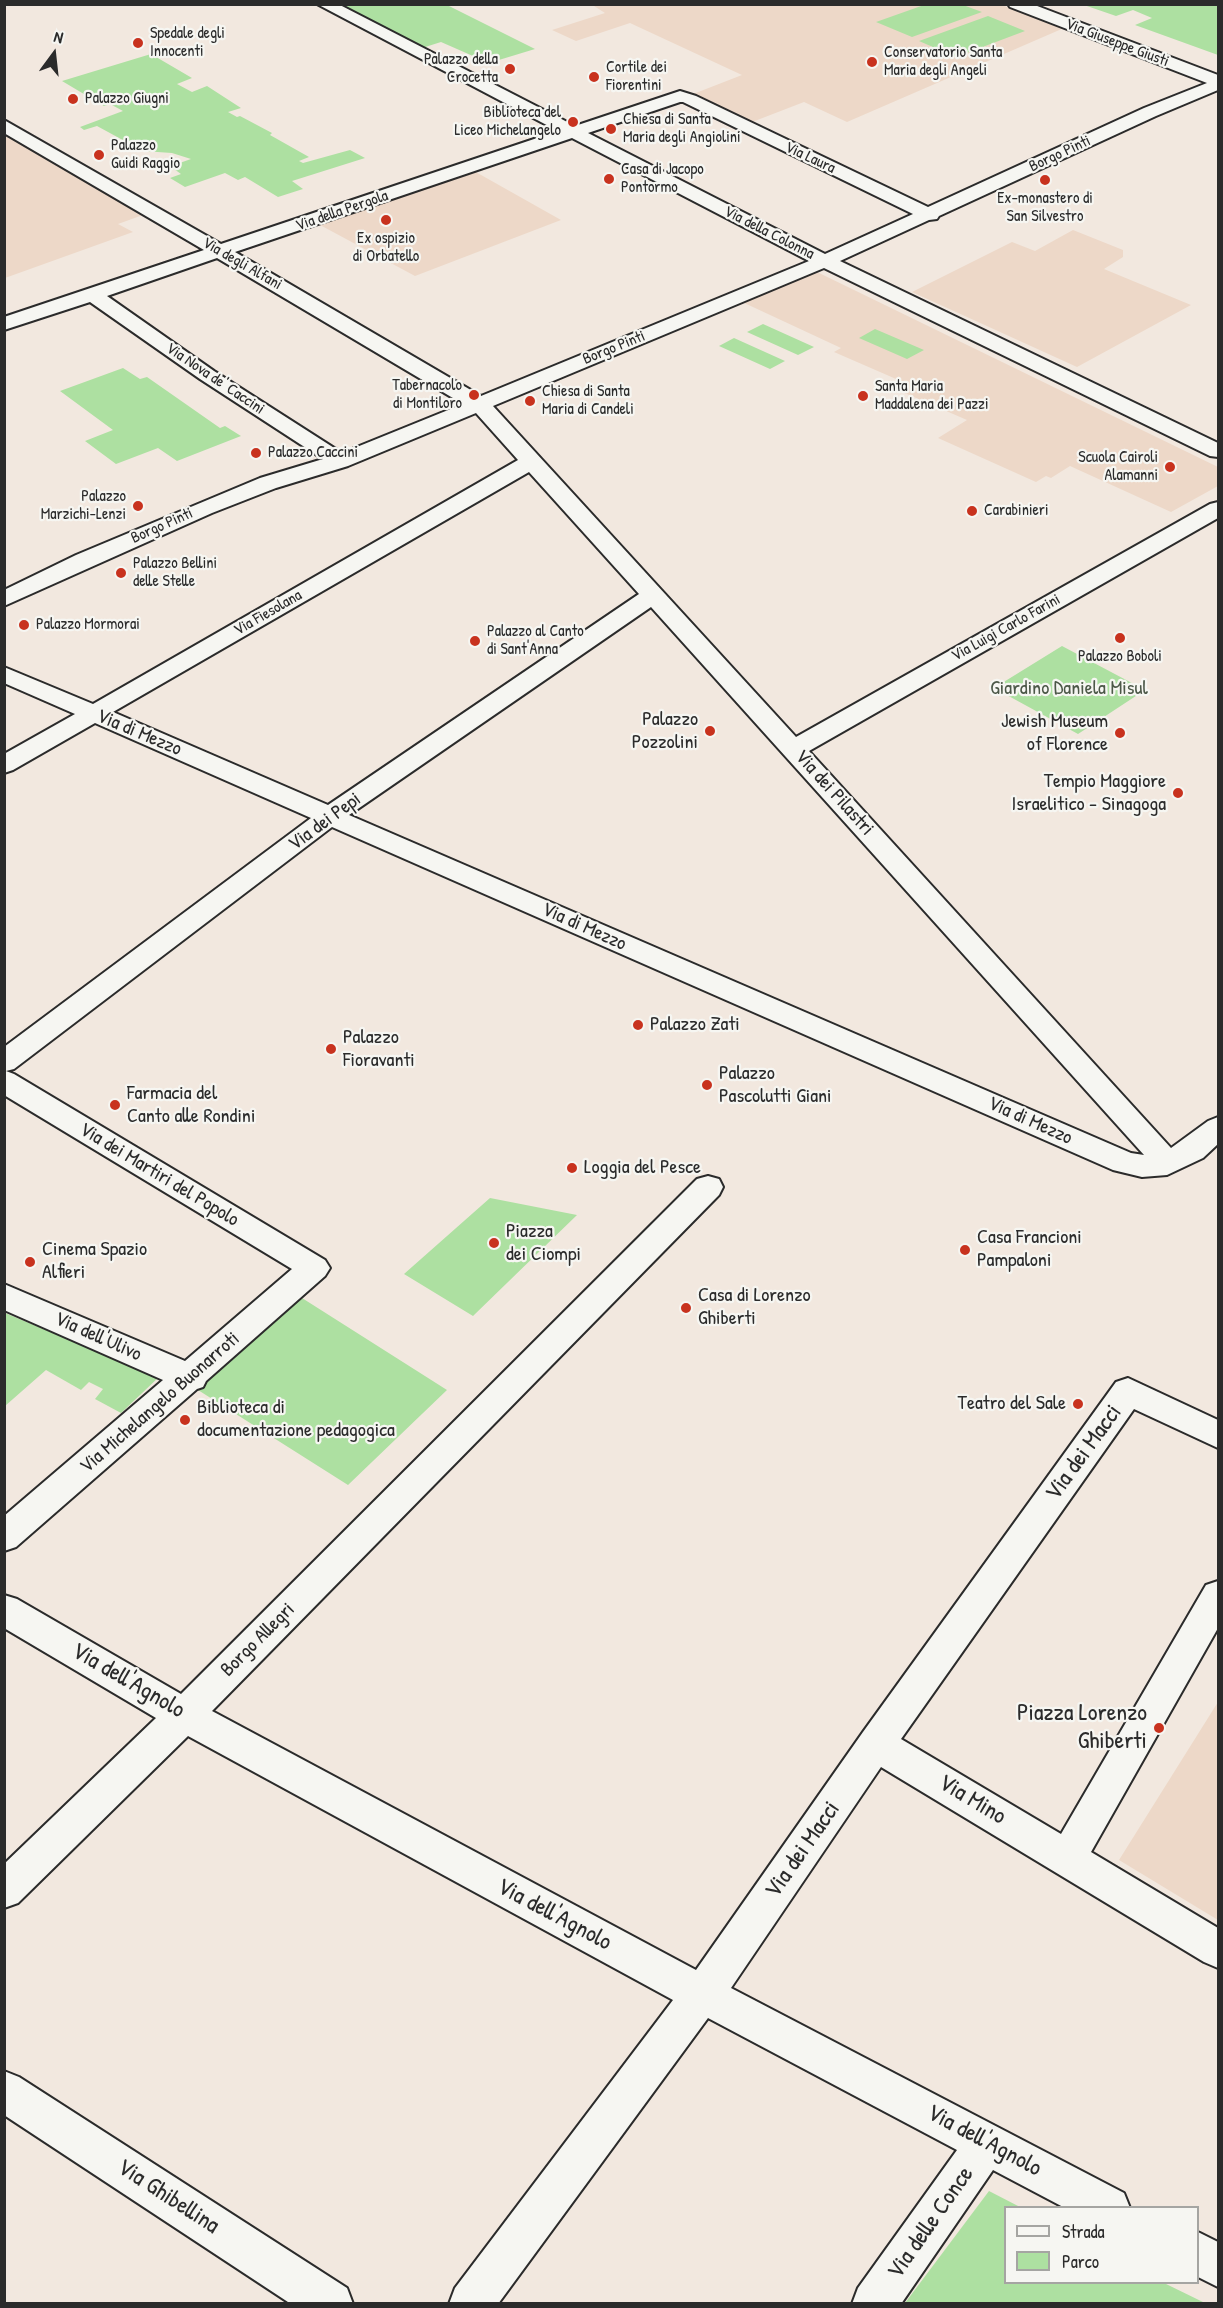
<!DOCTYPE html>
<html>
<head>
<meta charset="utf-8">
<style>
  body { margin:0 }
  #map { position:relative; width:1223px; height:2308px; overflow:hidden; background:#f2e8df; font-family:"Patrick Hand",sans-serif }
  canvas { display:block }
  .frame { position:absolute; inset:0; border:6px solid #2b2b2b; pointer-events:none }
  .legend { position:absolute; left:1004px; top:2206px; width:195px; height:78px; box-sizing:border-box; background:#f6f6f2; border:2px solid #a5a5a2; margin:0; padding:8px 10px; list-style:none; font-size:18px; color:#2b2b2b }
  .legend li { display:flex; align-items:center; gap:12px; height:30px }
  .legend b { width:30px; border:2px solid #a5a5a2 }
  .north { position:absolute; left:24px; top:24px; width:60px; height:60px; -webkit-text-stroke:4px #f6f6f2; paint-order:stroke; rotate:15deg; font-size:16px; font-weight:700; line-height:24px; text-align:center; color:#2b2b2b }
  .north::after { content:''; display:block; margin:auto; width:21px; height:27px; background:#2b2b2b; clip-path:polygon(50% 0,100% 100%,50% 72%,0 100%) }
</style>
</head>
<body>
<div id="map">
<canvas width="1223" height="2308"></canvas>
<div class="frame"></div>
<ul class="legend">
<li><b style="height:8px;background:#f6f6f2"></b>Strada</li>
<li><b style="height:16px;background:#ade0a1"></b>Parco</li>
</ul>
<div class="north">N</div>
</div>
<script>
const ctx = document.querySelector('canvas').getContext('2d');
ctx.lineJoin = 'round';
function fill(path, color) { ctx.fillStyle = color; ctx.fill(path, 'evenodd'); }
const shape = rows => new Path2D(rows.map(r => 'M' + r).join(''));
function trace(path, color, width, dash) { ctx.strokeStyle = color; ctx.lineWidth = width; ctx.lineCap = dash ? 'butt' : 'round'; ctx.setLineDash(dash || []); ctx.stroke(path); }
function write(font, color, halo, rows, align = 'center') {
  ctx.font = font + ' "Patrick Hand",sans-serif'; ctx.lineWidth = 4.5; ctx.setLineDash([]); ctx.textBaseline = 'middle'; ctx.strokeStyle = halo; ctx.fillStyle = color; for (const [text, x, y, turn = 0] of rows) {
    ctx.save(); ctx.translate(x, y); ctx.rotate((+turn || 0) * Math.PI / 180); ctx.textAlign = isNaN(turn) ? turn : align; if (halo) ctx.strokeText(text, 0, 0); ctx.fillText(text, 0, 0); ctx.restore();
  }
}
const built = shape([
  [598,4,1002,5,1064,28,847,122,804,102,747,124,688,96,742,75,630,23,576,41,552,30,605,13,594,6],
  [5,130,60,166,143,215,118,224,133,232,5,278],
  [474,171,561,220,415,276,320,225],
  [1073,230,1123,250,1123,257,1104,269,1191,305,1077,367,912,292,1012,242,1035,251],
  [815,271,1218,467,1218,486,1171,512,1070,466,1051,478,1046,476,1036,482,938,438,967,420,893,388,903,382,834,352,841,348,740,301],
  [1218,1702,1218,1920,1119,1860]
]);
const green = shape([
  [336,5,447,5,535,49,489,63,441,42,422,48],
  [924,5,963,5,982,12,912,37,876,22],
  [1084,5,1218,5,1218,55,1135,25,1152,18,1133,10,1116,16],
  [988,16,1025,31,956,57,919,41],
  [151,54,192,78,177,84,192,92,207,86,241,108,228,112,237,117,240,116,272,133,270,135,309,157,299,161,303,163,350,150,365,158,292,181,303,189,278,197,245,177,238,180,225,173,185,187,170,178,181,174,174,169,162,174,157,171,191,159,172,153,143,151,97,126,84,130,80,127,123,111,110,104,104,106,62,81],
  [763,324,814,347,798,355,747,332],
  [875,329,924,350,907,359,859,338],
  [734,338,785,361,770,369,719,346],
  [123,368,140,379,147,377,220,428,225,426,241,436,177,461,158,448,116,464,85,441,113,430,60,391],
  [1062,646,1145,690,1078,734,994,688],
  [490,1198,577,1215,473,1316,404,1274],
  [302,1298,447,1390,348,1485,198,1390],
  [5,1313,159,1377,121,1413,95,1399,103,1389,89,1382,81,1390,46,1370,5,1406],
  [989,2191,1020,2207,1006,2208,1006,2282,1164,2283,1205,2303,905,2303]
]);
const minor = shape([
  [317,4,338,4,575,126,680,91,696,96,928,207,1144,108,1207,83,1010,7,1008,4,1032,4,1218,75,1218,90,1156,116,939,216,937,219,929,220,840,261,1218,443,1218,457,1210,456,824,268,493,406,796,737,1210,504,1218,502,1218,518,809,751,1171,1148,1208,1121,1218,1117,1218,1144,1203,1158,1167,1175,1142,1177,1113,1170,332,827,14,1069,6,1071,14,1074,325,1260,330,1268,325,1276,206,1381,203,1387,197,1389,16,1547,4,1551,4,1516,163,1380,4,1310,4,1284,185,1361,292,1269,4,1095,4,1047,311,818,95,723,13,770,4,773,4,754,75,714,4,683,4,667,93,704,518,460,476,413,348,466,276,488,212,513,4,606,4,590,76,555,260,478,323,459,200,379,90,302,4,330,4,317,204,250,4,133,4,120,221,244,558,131,317,4],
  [680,102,683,102,913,214,825,254,588,133,680,102],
  [572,138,809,261,481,396,235,252,572,138],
  [217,258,463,404,342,453,214,371,107,296,217,258],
  [529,472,639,594,328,805,113,712,529,472],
  [651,607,1135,1145,1144,1155,1131,1153,349,815,651,607],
  [708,1176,719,1179,723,1187,719,1195,212,1711,696,1970,863,1732,1116,1382,1128,1378,1218,1420,1218,1448,1134,1409,901,1739,1061,1834,1206,1585,1218,1581,1218,1628,1091,1852,1218,1928,1218,1968,1204,1962,881,1767,731,1988,1124,2193,1130,2208,1065,2208,993,2170,901,2304,852,2304,858,2288,957,2150,708,2018,498,2304,449,2304,455,2288,673,2000,188,1736,18,1903,4,1908,4,1864,156,1718,4,1628,4,1595,17,1599,181,1694,697,1179,708,1176],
  [4,2071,19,2077,347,2288,353,2304,291,2304,4,2115,4,2071],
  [1198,2232,1218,2242,1218,2287,1198,2277,1198,2232]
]);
const markers = [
  [138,43,6,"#c8321e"],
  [872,62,6,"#c8321e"],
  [510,69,6,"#c8321e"],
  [594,77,6,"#c8321e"],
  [73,99,6,"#c8321e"],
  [573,122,6,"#c8321e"],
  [611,129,6,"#c8321e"],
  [99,155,6,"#c8321e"],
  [609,179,6,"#c8321e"],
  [1045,180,6,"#c8321e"],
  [386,220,6,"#c8321e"],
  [474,395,6,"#c8321e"],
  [863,396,6,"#c8321e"],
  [530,401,6,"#c8321e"],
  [256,453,6,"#c8321e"],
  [1170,467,6,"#c8321e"],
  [138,506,6,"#c8321e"],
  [972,511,6,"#c8321e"],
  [121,573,6,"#c8321e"],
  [24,625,6,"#c8321e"],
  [1120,638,6,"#c8321e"],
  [475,641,6,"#c8321e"],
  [710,731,6,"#c8321e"],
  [1120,733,6,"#c8321e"],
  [1178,793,6,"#c8321e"],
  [638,1025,6,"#c8321e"],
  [331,1049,6,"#c8321e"],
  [707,1085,6,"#c8321e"],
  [115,1105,6,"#c8321e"],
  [572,1168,6,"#c8321e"],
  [494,1243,6,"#c8321e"],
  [965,1250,6,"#c8321e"],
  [30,1262,6,"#c8321e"],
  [686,1308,6,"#c8321e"],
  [1078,1404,6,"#c8321e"],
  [185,1420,6,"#c8321e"],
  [1159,1728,6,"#c8321e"]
];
const farPoinames = [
  ["Spedale degli",150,34],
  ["Innocenti",150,52],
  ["Conservatorio Santa",884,53],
  ["Maria degli Angeli",884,71],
  ["Palazzo della",498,60,"right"],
  ["Crocetta",498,78,"right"],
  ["Cortile dei",606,68],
  ["Fiorentini",606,86],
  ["Palazzo Giugni",85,99],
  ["Biblioteca del",561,113,"right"],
  ["Liceo Michelangelo",561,131,"right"],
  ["Chiesa di Santa",623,120],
  ["Maria degli Angiolini",623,138],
  ["Palazzo",111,146],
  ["Guidi Raggio",111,164],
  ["Casa di Jacopo",621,170],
  ["Pontormo",621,188],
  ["Ex-monastero di",1045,199,"center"],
  ["San Silvestro",1045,217,"center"],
  ["Ex ospizio",386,239,"center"],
  ["di Orbatello",386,257,"center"],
  ["Tabernacolo",462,386,"right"],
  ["di Montiloro",462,404,"right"],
  ["Santa Maria",875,387],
  ["Maddalena dei Pazzi",875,405],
  ["Chiesa di Santa",542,392],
  ["Maria di Candeli",542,410],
  ["Palazzo Caccini",268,453],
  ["Scuola Cairoli",1158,458,"right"],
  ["Alamanni",1158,476,"right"],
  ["Palazzo",126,497,"right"],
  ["Marzichi-Lenzi",126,515,"right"],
  ["Carabinieri",984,511],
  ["Palazzo Bellini",133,564],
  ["delle Stelle",133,582],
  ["Palazzo Mormorai",36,625],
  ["Palazzo al Canto",487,632],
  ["di Sant'Anna",487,650],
  ["Palazzo Boboli",1120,657,"center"]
];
const farStreetnames = [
  ["Via Giuseppe Giusti",1117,43,21],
  ["Borgo Pinti",1060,154,-25],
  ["Via Laura",810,158,25],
  ["Via della Pergola",342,211,-19],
  ["Via della Colonna",769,233,27],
  ["Via degli Alfani",242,264,30],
  ["Borgo Pinti",614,348,-22],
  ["Via Nova de' Caccini",215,379,34],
  ["Borgo Pinti",162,526,-24],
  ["Via Fiesolana",268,613,-30],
  ["Via Luigi Carlo Farini",1006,628,-29]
];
const parkNames = [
  ["Giardino Daniela Misul",1069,689]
];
const poiNames = [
  ["Palazzo",698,720,"right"],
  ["Pozzolini",698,743,"right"],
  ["Jewish Museum",1108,722,"right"],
  ["of Florence",1108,745,"right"],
  ["Tempio Maggiore",1166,782,"right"],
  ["Israelitico - Sinagoga",1166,805,"right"],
  ["Palazzo Zati",650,1025],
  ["Palazzo",343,1038],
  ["Fioravanti",343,1061],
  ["Palazzo",719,1074],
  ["Pascolutti Giani",719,1097],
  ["Farmacia del",127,1094],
  ["Canto alle Rondini",127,1117],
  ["Loggia del Pesce",584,1168],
  ["Piazza",506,1232],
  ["dei Ciompi",506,1255],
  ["Casa Francioni",977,1238],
  ["Pampaloni",977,1261],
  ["Cinema Spazio",42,1250],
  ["Alfieri",42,1273],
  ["Casa di Lorenzo",698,1296],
  ["Ghiberti",698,1319],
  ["Teatro del Sale",1066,1404,"right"],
  ["Biblioteca di",197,1408],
  ["documentazione pedagogica",197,1431]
];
const streetNames = [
  ["Via di Mezzo",139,733,23],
  ["Via dei Pilastri",834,793,48],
  ["Via dei Pepi",325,822,-36],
  ["Via di Mezzo",584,927,24],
  ["Via di Mezzo",1030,1121,24],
  ["Via dei Martiri del Popolo",159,1175,31],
  ["Via dell'Ulivo",98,1337,24],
  ["Via Michelangelo Buonarroti",160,1403,-41],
  ["Borgo Allegri",258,1640,-45]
];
const nearStreetnames = [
  ["Via dei Macci",1084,1453,-54],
  ["Via dell'Agnolo",128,1681,30],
  ["Via Mino",972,1800,31],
  ["Via dei Macci",803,1850,-55],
  ["Via dell'Agnolo",554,1915,28],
  ["Via dell'Agnolo",984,2141,28],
  ["Via Ghibellina",168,2197,33],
  ["Via delle Conce",931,2223,-55]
];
const nearPoinames = [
  ["Piazza Lorenzo",1147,1714],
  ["Ghiberti",1147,1742]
];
fill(built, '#edd8c8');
fill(green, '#ade0a1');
trace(minor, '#2b2b2b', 4);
fill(minor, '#f6f6f2');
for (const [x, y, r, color] of markers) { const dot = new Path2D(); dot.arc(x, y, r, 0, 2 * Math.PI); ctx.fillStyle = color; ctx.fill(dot); trace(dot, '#f6f6f2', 2); }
write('16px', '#2b2b2b', '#f6f6f2', farPoinames, 'left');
write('16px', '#2b2b2b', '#f6f6f2', farStreetnames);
write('20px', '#4c5848', '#f6f6f2', parkNames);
write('20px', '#2b2b2b', '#f6f6f2', poiNames, 'left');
write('20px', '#2b2b2b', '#f6f6f2', streetNames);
write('24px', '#2b2b2b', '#f6f6f2', nearStreetnames);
write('24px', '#2b2b2b', '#f6f6f2', nearPoinames, 'right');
</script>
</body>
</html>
